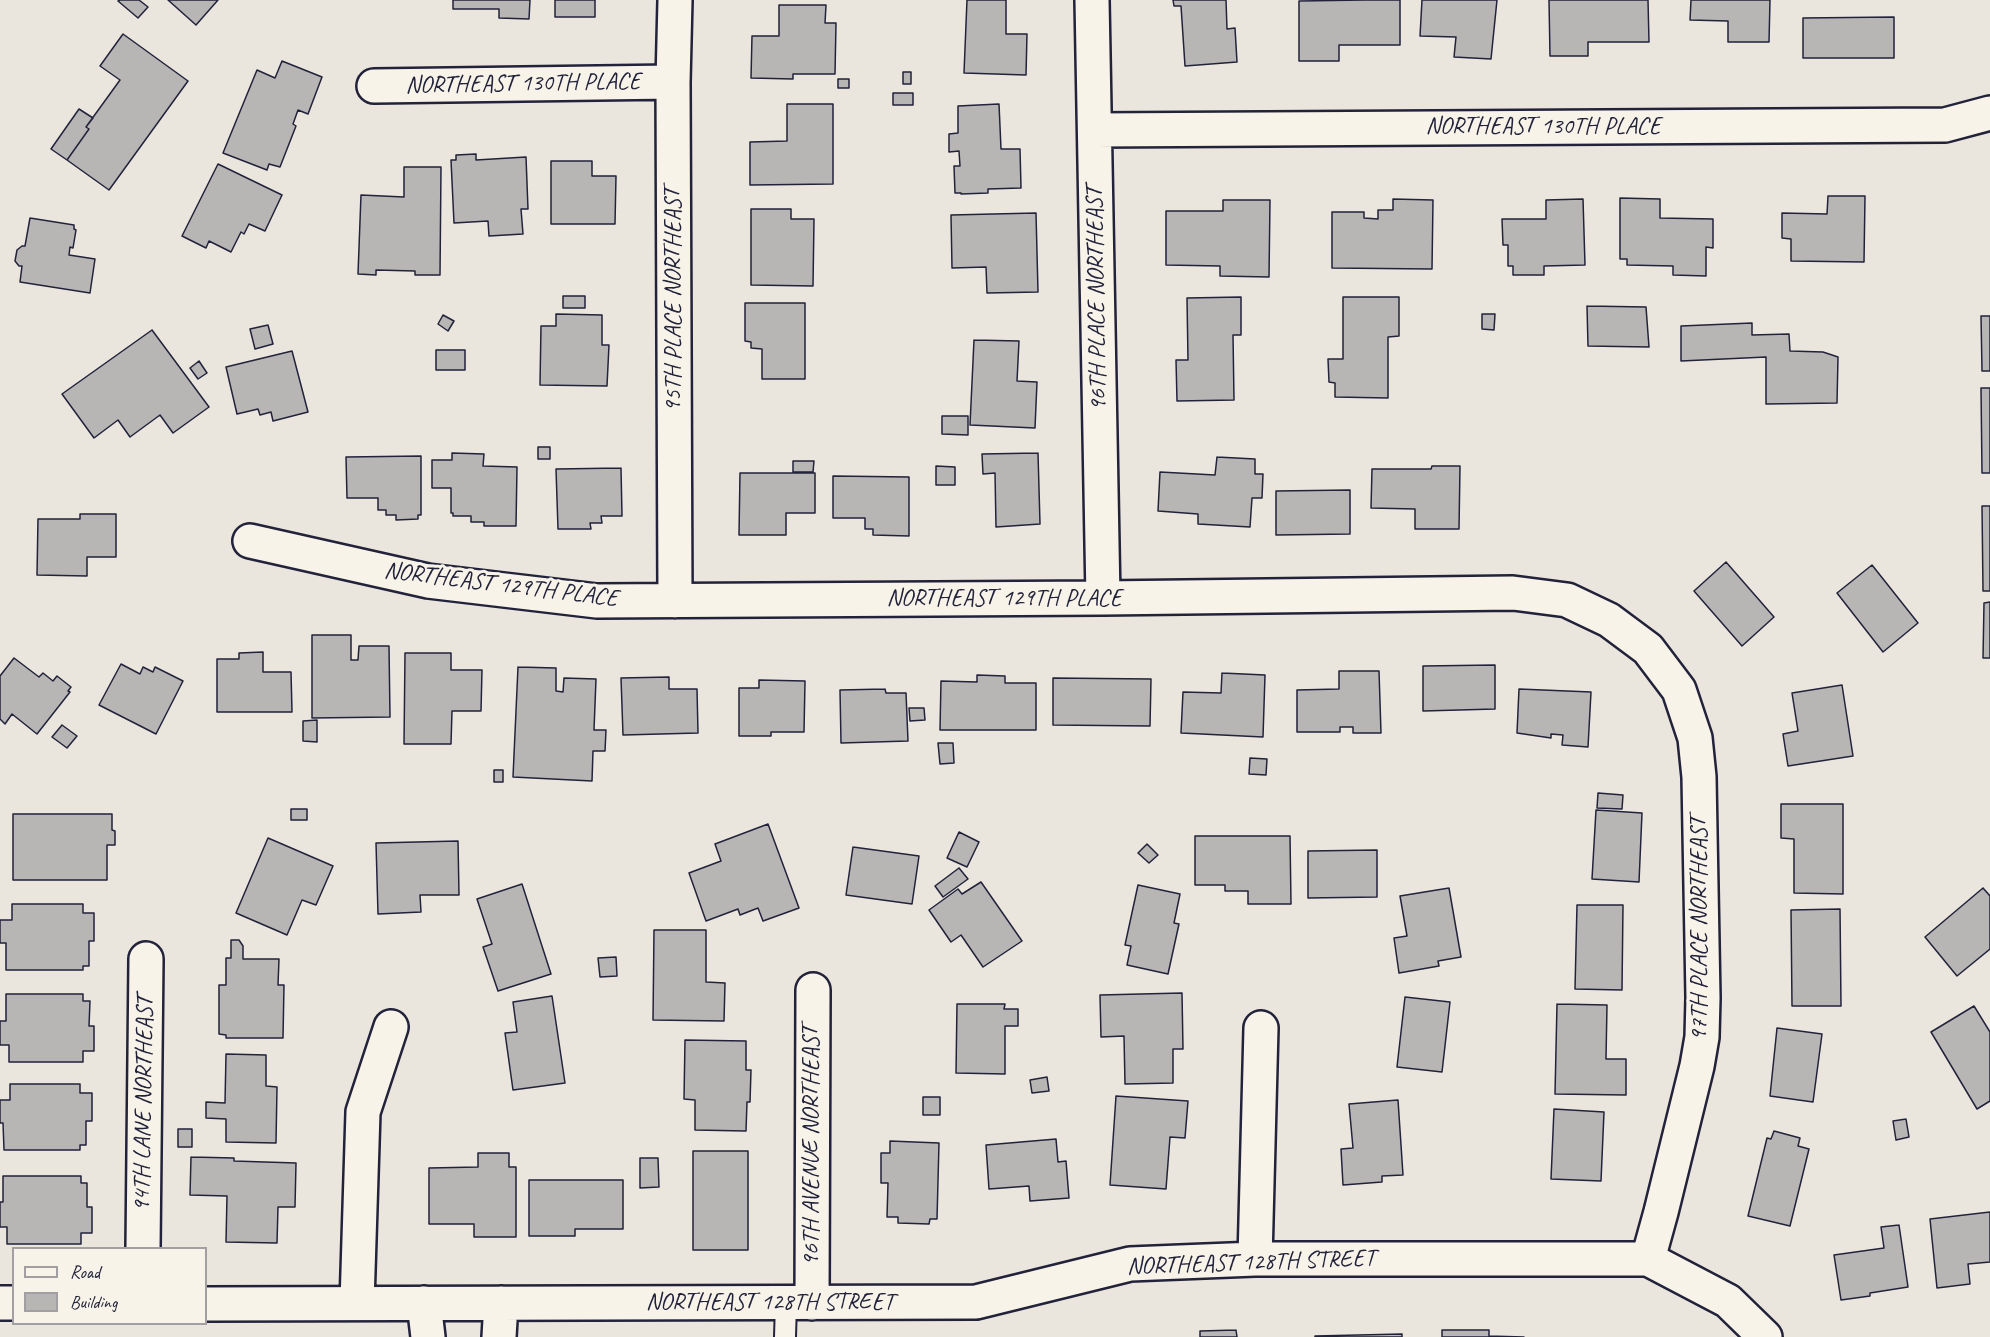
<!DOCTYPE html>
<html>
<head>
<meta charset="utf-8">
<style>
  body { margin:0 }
  #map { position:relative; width:1990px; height:1337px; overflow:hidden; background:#eae6de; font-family:Caveat,sans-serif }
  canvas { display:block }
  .legend { position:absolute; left:12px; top:1247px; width:195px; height:78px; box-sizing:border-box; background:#f7f3e8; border:2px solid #a29fa3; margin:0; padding:8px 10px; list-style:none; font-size:18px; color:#22223b }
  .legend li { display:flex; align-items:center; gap:12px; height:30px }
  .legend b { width:30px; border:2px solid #a29fa3 }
</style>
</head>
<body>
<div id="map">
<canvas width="1990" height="1337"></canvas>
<ul class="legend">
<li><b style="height:8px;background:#f7f3e8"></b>Road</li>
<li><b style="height:16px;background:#b8b6b5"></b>Building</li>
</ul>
</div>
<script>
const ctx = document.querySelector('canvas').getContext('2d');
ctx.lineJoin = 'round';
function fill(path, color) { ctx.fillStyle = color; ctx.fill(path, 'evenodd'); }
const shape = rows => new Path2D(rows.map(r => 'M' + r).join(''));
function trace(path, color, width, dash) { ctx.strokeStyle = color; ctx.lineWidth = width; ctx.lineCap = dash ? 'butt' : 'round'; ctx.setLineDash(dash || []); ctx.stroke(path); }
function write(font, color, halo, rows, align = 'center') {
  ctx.font = font + ' Caveat,sans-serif'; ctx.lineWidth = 6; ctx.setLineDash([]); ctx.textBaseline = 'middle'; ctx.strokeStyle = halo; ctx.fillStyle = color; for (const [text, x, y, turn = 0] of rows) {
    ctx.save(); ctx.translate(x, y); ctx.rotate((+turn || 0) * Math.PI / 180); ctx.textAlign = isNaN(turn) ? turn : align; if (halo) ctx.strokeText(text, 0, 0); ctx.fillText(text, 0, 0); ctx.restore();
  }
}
const building = shape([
  [120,0,139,0,148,7,138,18,118,1,120,0],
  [168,0,218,0,196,25,168,0],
  [453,0,530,0,529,19,499,18,499,9,453,9,453,0],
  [555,0,595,0,595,17,555,17,555,0],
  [967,0,1006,0,1006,34,1027,34,1026,75,964,73,967,0],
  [1173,0,1226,0,1227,29,1235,28,1237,62,1185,66,1181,6,1174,6,1173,0],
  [1365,0,1400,0,1400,45,1339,45,1339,61,1299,61,1299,1,1365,0],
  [1422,0,1497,0,1491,59,1454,57,1456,37,1420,36,1422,0],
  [1549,0,1648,0,1649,42,1588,42,1588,56,1550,56,1549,0],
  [1691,0,1770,0,1769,42,1728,42,1728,21,1690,20,1691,0],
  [779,5,826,5,825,23,836,23,835,74,793,74,793,79,751,78,752,36,779,36,779,5],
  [1894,17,1894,58,1803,58,1803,18,1894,17],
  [123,34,188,81,109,190,67,160,89,129,86,127,120,80,100,66,123,34],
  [282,61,322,77,308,114,298,110,293,124,296,126,280,167,269,164,267,170,223,153,257,70,275,78,282,61],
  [903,72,911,72,911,84,903,84,903,72],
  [838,79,849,79,849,88,838,88,838,79],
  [893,93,913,93,913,105,893,105,893,93],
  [787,104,833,104,833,184,750,185,750,142,787,141,787,104],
  [999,104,1001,149,1020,149,1021,188,988,189,988,193,961,194,961,193,955,193,954,166,960,166,959,151,949,152,949,134,958,133,958,106,999,104],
  [79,109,93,118,86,127,89,129,67,160,51,149,79,109],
  [476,154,476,160,526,157,528,209,521,209,523,234,489,236,488,221,454,223,451,160,456,160,456,155,476,154],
  [551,161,592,161,592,176,616,176,615,224,551,224,551,161],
  [218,164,282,195,265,231,249,224,244,234,241,232,231,252,209,241,206,248,182,236,218,164],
  [404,167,441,167,440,275,415,275,415,271,376,270,376,275,358,274,361,195,404,197,404,167],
  [1828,196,1865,196,1864,262,1791,261,1791,239,1782,238,1782,213,1827,214,1828,196],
  [1620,198,1660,199,1660,218,1713,219,1713,248,1706,247,1706,276,1673,275,1673,266,1627,265,1627,259,1620,259,1620,198],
  [1393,199,1433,200,1432,269,1332,268,1332,212,1364,212,1364,218,1378,219,1378,210,1393,210,1393,199],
  [1583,199,1585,265,1544,266,1544,275,1513,275,1513,266,1508,266,1508,245,1503,245,1502,219,1546,219,1546,200,1583,199],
  [1223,200,1270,200,1269,277,1220,276,1220,266,1166,265,1166,211,1223,211,1223,200],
  [751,209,791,209,791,219,814,219,813,286,751,285,751,209],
  [1036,213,1038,292,987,293,986,267,952,268,951,215,1036,213],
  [30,218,74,225,74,229,76,230,73,248,70,247,69,255,95,259,90,293,20,282,22,266,19,266,15,261,17,250,22,246,25,246,30,218],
  [563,296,585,296,585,308,563,308,563,296],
  [1241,297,1241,335,1233,335,1234,400,1177,401,1176,360,1188,360,1187,298,1241,297],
  [1343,297,1399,297,1399,336,1388,337,1388,398,1335,397,1335,383,1329,382,1328,359,1343,359,1343,297],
  [745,303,805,303,805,379,762,379,762,349,751,348,751,342,745,341,745,303],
  [1587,306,1646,307,1649,347,1588,346,1587,306],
  [556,314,602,315,602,345,609,345,607,386,540,385,541,326,556,326,556,314],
  [1482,314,1495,314,1494,330,1482,329,1482,314],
  [443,315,454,321,448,331,438,324,443,315],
  [1981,316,1990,316,1990,371,1982,371,1981,316],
  [1752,323,1752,335,1789,334,1790,351,1823,352,1838,357,1837,403,1766,404,1766,357,1681,361,1681,326,1752,323],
  [268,325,273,344,255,349,250,329,268,325],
  [152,330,209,407,173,433,160,415,130,437,118,420,94,438,62,394,152,330],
  [974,340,1019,341,1017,381,1037,382,1035,428,970,425,974,340],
  [436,350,465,350,465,370,436,370,436,350],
  [292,351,308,412,273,421,271,412,260,415,258,409,237,414,226,367,292,351],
  [199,361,207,373,198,379,190,368,199,361],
  [1981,388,1990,388,1990,473,1982,473,1981,388],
  [942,416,968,416,968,435,942,434,942,416],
  [538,447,550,447,550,459,538,459,538,447],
  [452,453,484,454,483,466,517,467,516,526,484,526,484,522,471,522,471,516,453,516,453,513,451,513,451,488,432,488,432,460,452,460,452,453],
  [1038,453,1040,524,996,527,995,473,983,474,982,454,1038,453],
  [421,456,421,515,418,515,418,519,396,520,396,515,386,515,386,510,378,510,378,498,347,498,346,457,421,456],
  [1217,457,1255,459,1255,474,1263,474,1262,498,1252,498,1250,527,1198,524,1198,514,1158,511,1160,472,1215,475,1217,457],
  [793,461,814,461,813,472,793,472,793,461],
  [936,466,955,467,955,485,936,485,936,466],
  [1432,466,1460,466,1459,529,1415,529,1415,509,1371,508,1372,469,1431,469,1432,466],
  [621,468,622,516,601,516,602,523,590,523,591,529,558,529,556,469,621,468],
  [740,473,815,473,815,513,786,513,786,535,739,535,740,473],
  [833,476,909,477,909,536,873,535,873,529,865,529,865,518,833,518,833,476],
  [1350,490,1350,534,1276,535,1276,491,1350,490],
  [1982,506,1990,506,1990,591,1983,591,1982,506],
  [80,514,116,514,116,557,87,557,87,576,37,575,38,519,80,519,80,514],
  [1726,562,1774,617,1742,646,1694,591,1726,562],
  [1872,565,1918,623,1883,652,1837,593,1872,565],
  [1990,602,1990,658,1983,658,1984,603,1990,602],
  [312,635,351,635,351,660,358,660,359,646,389,646,390,717,312,718,312,635],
  [263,652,263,672,291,672,292,712,217,712,217,659,239,659,239,653,263,652],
  [405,653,451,653,451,670,482,670,481,711,452,711,451,744,404,744,405,653],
  [14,658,39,677,43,673,53,681,57,676,71,687,68,691,70,692,37,734,12,714,5,724,0,719,0,676,14,658],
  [121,664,140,674,143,667,153,672,155,667,183,681,156,734,99,705,121,664],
  [1495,665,1495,709,1423,711,1423,666,1495,665],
  [518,667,556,668,556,691,563,692,564,678,596,679,594,730,606,730,605,751,593,751,592,781,513,777,518,667],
  [1339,671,1379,671,1381,733,1353,733,1353,727,1340,727,1340,732,1297,732,1297,690,1339,689,1339,671],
  [1222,673,1265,675,1263,737,1181,733,1183,692,1221,693,1222,673],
  [977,675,1005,676,1005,683,1036,683,1036,730,940,730,941,681,977,682,977,675],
  [669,677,669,689,697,689,698,733,623,735,621,678,669,677],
  [1053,678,1151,679,1150,726,1053,725,1053,678],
  [759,680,805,681,804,732,771,732,771,736,739,736,739,688,759,688,759,680],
  [1842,685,1853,756,1788,766,1783,734,1798,731,1792,693,1842,685],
  [885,689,886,693,906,693,908,741,841,743,840,690,885,689],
  [1519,689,1591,692,1588,747,1562,745,1563,735,1551,734,1551,738,1517,733,1519,689],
  [909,708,924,708,925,720,910,721,909,708],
  [317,720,317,742,303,741,303,721,317,720],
  [62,725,77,736,67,748,52,737,62,725],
  [938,743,953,743,954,763,940,764,938,743],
  [1250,758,1267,759,1266,775,1249,774,1250,758],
  [494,770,503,770,503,782,494,782,494,770],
  [1598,793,1623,795,1622,809,1597,808,1598,793],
  [1781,804,1843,804,1843,894,1794,893,1794,839,1781,838,1781,804],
  [291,809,307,809,307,820,291,820,291,809],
  [1596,810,1642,813,1639,882,1592,879,1596,810],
  [13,814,112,814,112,830,115,831,115,845,107,845,107,880,13,880,13,814],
  [768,824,799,908,763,921,758,908,740,915,738,909,706,921,689,873,721,861,715,844,768,824],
  [959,832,979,842,967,867,947,858,959,832],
  [1195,836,1290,836,1291,904,1248,904,1248,891,1225,891,1225,885,1195,885,1195,836],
  [268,838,333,866,316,905,302,900,287,935,236,913,268,838],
  [458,841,459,895,420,895,421,912,378,914,376,843,458,841],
  [1147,844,1158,855,1149,863,1138,853,1147,844],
  [853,847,919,856,912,904,846,895,853,847],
  [1377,850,1377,897,1308,898,1308,851,1377,850],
  [959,868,968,879,943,897,935,886,959,868],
  [981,882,1022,941,983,967,961,935,951,942,929,910,958,889,962,894,981,882],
  [522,884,551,974,498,991,483,947,492,944,477,899,522,884],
  [1138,885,1180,894,1174,923,1179,924,1168,974,1127,965,1131,946,1125,945,1138,885],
  [1449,888,1461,957,1438,961,1439,966,1399,973,1394,938,1407,936,1400,896,1449,888],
  [1983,888,1990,896,1990,949,1957,976,1925,937,1983,888],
  [12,904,83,904,83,913,94,913,94,941,89,941,89,966,83,966,83,970,6,970,6,943,0,943,0,920,12,920,12,904],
  [1577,905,1623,905,1622,990,1575,989,1577,905],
  [1840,909,1841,1006,1792,1006,1791,910,1840,909],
  [654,930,706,930,706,982,725,983,724,1021,653,1020,654,930],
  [231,940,239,940,243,946,243,959,279,959,278,985,284,985,283,1038,226,1038,226,1035,219,1034,219,985,226,985,226,958,231,958,231,940],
  [616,957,617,976,600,977,598,958,616,957],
  [1182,993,1183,1049,1173,1049,1173,1083,1125,1084,1124,1036,1101,1037,1100,995,1182,993],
  [6,994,83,994,83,1001,90,1001,89,1026,94,1026,94,1051,83,1051,83,1062,9,1062,9,1045,0,1045,0,1021,6,1021,6,994],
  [552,996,565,1083,513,1090,505,1033,517,1032,513,1002,552,996],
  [1405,997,1450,1002,1442,1072,1397,1067,1405,997],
  [957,1004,1005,1004,1004,1009,1018,1009,1018,1026,1005,1026,1005,1074,956,1073,957,1004],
  [1557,1004,1607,1005,1606,1059,1626,1059,1626,1095,1555,1094,1557,1004],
  [1974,1006,1990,1032,1990,1101,1977,1109,1931,1032,1974,1006],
  [1777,1028,1822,1034,1813,1102,1770,1096,1777,1028],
  [685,1040,746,1041,746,1070,751,1070,750,1102,747,1102,746,1131,695,1130,695,1100,684,1099,685,1040],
  [226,1054,266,1055,266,1086,277,1087,276,1143,226,1142,226,1119,206,1118,206,1102,225,1103,226,1054],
  [1047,1077,1049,1091,1032,1093,1030,1080,1047,1077],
  [10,1084,80,1084,80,1093,92,1093,92,1121,86,1121,86,1145,80,1145,80,1150,4,1150,3,1123,0,1123,0,1100,10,1100,10,1084],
  [1116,1096,1188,1101,1185,1138,1170,1137,1166,1189,1110,1185,1116,1096],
  [923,1097,940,1097,940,1115,923,1115,923,1097],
  [1398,1100,1403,1175,1382,1176,1382,1182,1343,1185,1341,1149,1353,1148,1349,1104,1398,1100],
  [1554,1109,1604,1112,1601,1181,1551,1179,1554,1109],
  [1906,1119,1909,1137,1896,1140,1893,1121,1906,1119],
  [178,1129,192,1129,192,1147,178,1147,178,1129],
  [1774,1131,1800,1138,1798,1146,1809,1149,1790,1226,1748,1216,1767,1138,1771,1139,1774,1131],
  [1056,1139,1058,1162,1066,1161,1069,1198,1030,1201,1029,1186,989,1189,986,1145,1056,1139],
  [890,1141,939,1143,937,1219,930,1219,929,1224,898,1223,898,1217,887,1217,888,1183,881,1183,881,1153,890,1153,890,1141],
  [693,1151,748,1151,748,1250,693,1250,693,1151],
  [478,1153,509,1153,509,1167,516,1167,516,1237,474,1237,474,1224,429,1224,429,1168,478,1167,478,1153],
  [191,1157,234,1158,234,1161,296,1163,295,1207,278,1207,277,1243,226,1242,227,1196,190,1195,191,1157],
  [640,1158,658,1158,659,1187,640,1188,640,1158],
  [3,1176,81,1176,81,1183,87,1183,87,1207,92,1207,92,1233,81,1233,81,1244,7,1244,7,1227,0,1227,0,1202,3,1202,3,1176],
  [529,1180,623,1180,623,1229,575,1229,575,1236,529,1236,529,1180],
  [1990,1212,1990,1262,1968,1264,1970,1284,1937,1288,1930,1219,1990,1212],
  [1899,1225,1908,1287,1870,1293,1870,1296,1841,1300,1834,1255,1884,1248,1881,1227,1899,1225],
  [1236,1330,1237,1337,1200,1337,1200,1331,1236,1330],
  [1442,1330,1489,1330,1489,1336,1524,1337,1442,1337,1442,1330],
  [1402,1334,1402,1337,1315,1337,1315,1336,1402,1334]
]);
const service = shape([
  [785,1337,786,1303]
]);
const minor = shape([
  [1092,0,1103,598],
  [374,86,673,82],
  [1095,130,1945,125,1990,113],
  [250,541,428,581,597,601,1103,598,1513,593,1567,600,1609,620,1648,649,1679,690,1695,738,1699,777,1703,998,1702,1037,1697,1066,1661,1212,1648,1259],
  [675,601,673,82,675,0],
  [143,1248,146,959],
  [1255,1259,1261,1028],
  [0,1303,14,1303],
  [357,1303,363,1112,391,1027],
  [424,1303,428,1337],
  [812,1303,813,990],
  [206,1304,976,1302,1130,1264,1255,1259,1648,1259,1728,1301,1765,1337],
  [499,1337,501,1303]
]);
const streetNames = [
  ["NORTHEAST 130TH PLACE",523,84,-1],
  ["NORTHEAST 130TH PLACE",1543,127],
  ["96TH PLACE NORTHEAST",1097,299,-91],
  ["95TH PLACE NORTHEAST",674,300,-90],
  ["NORTHEAST 129TH PLACE",501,585,7],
  ["NORTHEAST 129TH PLACE",1004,599],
  ["97TH PLACE NORTHEAST",1700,929,-90],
  ["94TH LANE NORTHEAST",144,1104,-89],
  ["96TH AVENUE NORTHEAST",812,1146,-90],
  ["NORTHEAST 128TH STREET",1251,1263,-2],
  ["NORTHEAST 128TH STREET",770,1303]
];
fill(building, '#b8b6b5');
trace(building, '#22223b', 1.5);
trace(service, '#22223b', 24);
trace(minor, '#22223b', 38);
trace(service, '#f7f3e8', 20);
trace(minor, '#f7f3e8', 33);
write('24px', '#22223b', '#f7f3e8', streetNames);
</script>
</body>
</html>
